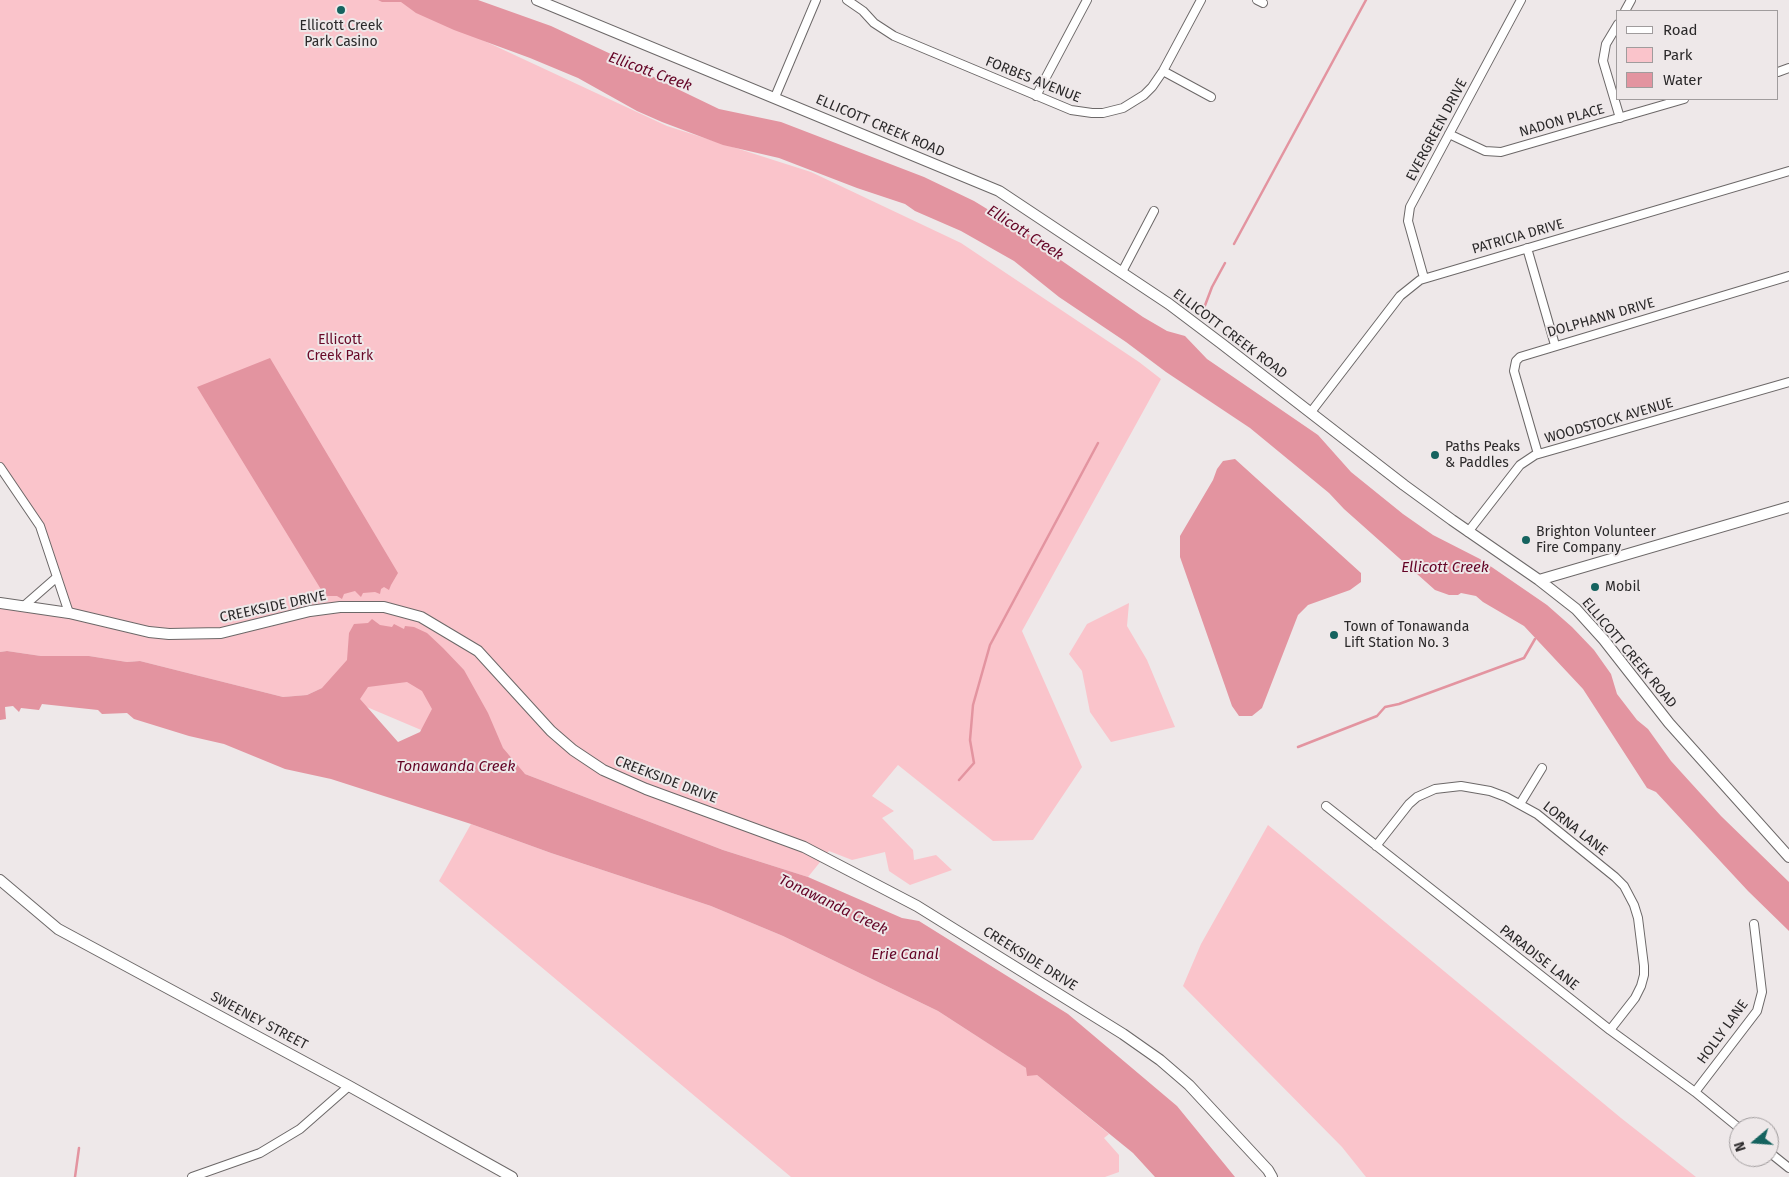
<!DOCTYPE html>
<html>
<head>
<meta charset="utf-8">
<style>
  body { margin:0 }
  #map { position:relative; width:1789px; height:1177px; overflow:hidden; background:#eee8e9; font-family:"Fira Sans",sans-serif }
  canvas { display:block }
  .legend { position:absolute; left:1616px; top:10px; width:162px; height:90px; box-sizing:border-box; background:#eee8e9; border:1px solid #a09c9d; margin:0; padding:6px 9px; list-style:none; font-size:15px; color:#2b292a }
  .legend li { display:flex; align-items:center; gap:10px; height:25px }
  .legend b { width:25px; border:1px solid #a09c9d }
  .north { position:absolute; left:1729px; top:1117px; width:50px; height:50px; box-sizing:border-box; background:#eee8e9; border:1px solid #a09c9d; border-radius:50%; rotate:252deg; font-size:14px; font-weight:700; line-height:20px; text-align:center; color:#2b292a }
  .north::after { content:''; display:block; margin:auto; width:18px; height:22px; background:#15635f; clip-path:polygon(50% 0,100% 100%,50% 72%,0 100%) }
</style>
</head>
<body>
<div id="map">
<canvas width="1789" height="1177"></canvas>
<ul class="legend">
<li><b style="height:6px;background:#fff"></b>Road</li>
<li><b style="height:14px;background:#fac4cb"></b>Park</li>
<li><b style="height:14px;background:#e394a0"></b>Water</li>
</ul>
<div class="north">N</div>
</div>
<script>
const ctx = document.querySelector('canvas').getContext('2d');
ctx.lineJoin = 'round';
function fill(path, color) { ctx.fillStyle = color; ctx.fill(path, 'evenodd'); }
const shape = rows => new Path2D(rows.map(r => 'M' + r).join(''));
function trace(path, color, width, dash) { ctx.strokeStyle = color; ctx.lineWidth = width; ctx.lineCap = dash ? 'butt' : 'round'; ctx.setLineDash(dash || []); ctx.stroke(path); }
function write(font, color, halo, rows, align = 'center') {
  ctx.font = font + ' "Fira Sans",sans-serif'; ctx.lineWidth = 4; ctx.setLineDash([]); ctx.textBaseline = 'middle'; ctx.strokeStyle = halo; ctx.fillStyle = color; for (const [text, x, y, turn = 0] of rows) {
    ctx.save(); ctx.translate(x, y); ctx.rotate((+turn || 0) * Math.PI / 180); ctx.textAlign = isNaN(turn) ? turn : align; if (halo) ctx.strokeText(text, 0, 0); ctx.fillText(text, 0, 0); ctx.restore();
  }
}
const green = shape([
  [0,0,421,0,463,31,667,126,811,172,961,243,1139,362,1161,379,1022,631,1082,767,1033,840,993,841,898,765,872,796,894,811,882,818,913,850,914,860,936,855,952,870,910,885,889,871,885,852,852,860,829,851,808,877,723,850,525,774,322,688,307,695,283,697,140,661,127,662,89,656,41,656,7,651,0,652,0,603,68,613,40,526,0,467],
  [1129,603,1127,626,1147,660,1175,727,1111,742,1090,712,1082,671,1069,654,1087,624],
  [471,824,551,853,711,906,783,936,938,1011,1037,1075,1109,1134,1104,1138,1119,1155,1119,1172,1105,1177,791,1177,439,881],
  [1268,825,1621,1118,1696,1177,1366,1177,1342,1147,1183,986,1201,944]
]);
const water = shape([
  [378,0,478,0,551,26,613,55,663,82,719,109,781,122,924,177,974,201,1038,240,1039,245,1143,317,1167,331,1185,336,1207,359,1318,435,1351,472,1403,514,1433,535,1480,559,1547,605,1572,627,1594,650,1611,674,1617,694,1637,720,1648,729,1671,761,1721,816,1789,882,1789,931,1748,891,1656,792,1647,788,1583,689,1524,626,1483,602,1476,596,1461,593,1458,595,1449,595,1435,590,1344,509,1329,493,1250,428,1166,372,1126,342,1059,297,1014,261,961,231,915,211,905,204,857,188,779,158,723,145,662,122,637,111,578,78,530,58,454,30,416,13,401,2,382,2],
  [270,358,398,573,391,585,389,590,384,587,381,589,380,594,375,592,363,593,361,597,355,591,344,594,342,599,337,596,325,596,197,387],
  [1235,459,1361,573,1361,582,1350,590,1308,605,1298,615,1262,708,1252,716,1239,716,1232,706,1180,557,1180,536,1213,480,1217,469,1223,461],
  [372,619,380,625,392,627,394,624,404,629,405,626,414,627,427,633,443,648,464,670,488,713,503,748,525,774,723,850,808,877,902,918,919,921,1068,1014,1177,1106,1235,1177,1155,1177,1133,1153,1037,1075,1027,1076,1026,1068,938,1011,783,936,711,906,551,853,471,824,331,779,285,769,224,744,189,736,134,719,127,713,102,714,98,710,42,704,39,710,21,708,19,712,13,706,5,707,6,719,0,720,0,652,7,651,41,656,89,656,127,662,140,661,283,697,307,695,322,688,347,660,349,633,354,624,368,623],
  [407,682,422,691,432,709,420,732,398,742,360,699,368,687]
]);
const stream = shape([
  [1234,244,1366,0],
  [1204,308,1212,287,1225,263],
  [1298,747,1377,716,1385,707,1399,704,1524,658,1535,639],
  [959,780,974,763,970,740,973,705,990,645,1098,443],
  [75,1177,79,1148]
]);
const street = shape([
  [847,0,863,11,874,23,894,36,1071,110,1092,113,1103,113,1123,108,1144,95,1152,87,1163,71,1201,0],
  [1257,0,1263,3],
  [1625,11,1631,0],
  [1618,24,1606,44,1603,61,1620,118],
  [1163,71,1211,97],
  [1778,72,1789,68],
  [1036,96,1087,0],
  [775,97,816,0],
  [1449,134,1485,151,1501,152,1684,99],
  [1527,248,1555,345],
  [1122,272,1154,211],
  [1424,278,1408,221,1410,207,1521,0],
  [1311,412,1400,296,1420,280,1789,171],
  [1538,454,1514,371,1516,361,1520,357,1789,276],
  [0,467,40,526,69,613],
  [1468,532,1520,465,1535,455,1789,382],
  [25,605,57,577],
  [1520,804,1542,768],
  [1326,806,1610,1030,1695,1092,1739,1128],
  [1376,846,1409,804,1417,797,1435,789,1461,786,1490,791,1506,797,1537,814,1615,877,1624,886,1634,905,1638,918,1644,966,1644,975,1641,986,1635,998,1610,1030],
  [1695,1092,1757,1011,1762,992,1754,924],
  [1769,1152,1789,1168],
  [192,1177,260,1153,300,1129,349,1086]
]);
const secondary = shape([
  [537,0,999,191,1169,304,1222,344,1404,485,1452,520,1539,580,1576,609,1604,640,1669,723,1789,857],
  [1539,580,1789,507],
  [0,603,69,613,149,632,169,634,221,633,310,611,340,607,384,607,421,617,478,651,551,731,573,750,603,770,646,789,804,847,917,906,1123,1034,1160,1060,1189,1085,1268,1170,1272,1177],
  [0,880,58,929,349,1086,512,1177]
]);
const markers = [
  [341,10,5,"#15635f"],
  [1435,455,5,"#15635f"],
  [1526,540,5,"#15635f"],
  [1595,587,5,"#15635f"],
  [1334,635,5,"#15635f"]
];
const poiNames = [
  ["Ellicott Creek",341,26,"center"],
  ["Park Casino",341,42,"center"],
  ["Paths Peaks",1445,447],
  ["& Paddles",1445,463],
  ["Brighton Volunteer",1536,532],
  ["Fire Company",1536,548],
  ["Mobil",1605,587],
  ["Town of Tonawanda",1344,627],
  ["Lift Station No. 3",1344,643]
];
const streetNames = [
  ["FORBES AVENUE",1033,80,22],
  ["NADON PLACE",1562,121,-16],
  ["ELLICOTT CREEK ROAD",880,126,23],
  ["EVERGREEN DRIVE",1437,130,-62],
  ["PATRICIA DRIVE",1518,237,-16],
  ["DOLPHANN DRIVE",1601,318,-16],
  ["ELLICOTT CREEK ROAD",1230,334,37],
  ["WOODSTOCK AVENUE",1609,421,-16],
  ["CREEKSIDE DRIVE",273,607,-12],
  ["ELLICOTT CREEK ROAD",1629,653,50],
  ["CREEKSIDE DRIVE",666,780,21],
  ["LORNA LANE",1575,829,38],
  ["PARADISE LANE",1539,958,38],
  ["CREEKSIDE DRIVE",1030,959,32],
  ["SWEENEY STREET",259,1021,28],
  ["HOLLY LANE",1723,1032,-54]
];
const parkNames = [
  ["Ellicott",340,340],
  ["Creek Park",340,356]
];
const waterNames = [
  ["Ellicott Creek",650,72,20],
  ["Ellicott Creek",1025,233,33],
  ["Ellicott Creek",1445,568],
  ["Tonawanda Creek",456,767],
  ["Tonawanda Creek",833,905,26],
  ["Erie Canal",905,955]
];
fill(green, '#fac4cb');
fill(water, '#e394a0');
trace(stream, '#e394a0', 2.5);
trace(street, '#6c6868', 10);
trace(secondary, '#6c6868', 12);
trace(street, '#fff', 8);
trace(secondary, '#fff', 10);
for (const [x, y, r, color] of markers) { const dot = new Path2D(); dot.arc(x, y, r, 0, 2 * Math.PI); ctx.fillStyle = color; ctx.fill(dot); trace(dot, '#eee8e9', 2); }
write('14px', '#2b292a', '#eee8e9', poiNames, 'left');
write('14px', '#2b292a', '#eee8e9', streetNames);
write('14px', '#680a29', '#eee8e9', parkNames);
write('italic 15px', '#640426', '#eee8e9', waterNames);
</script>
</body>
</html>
